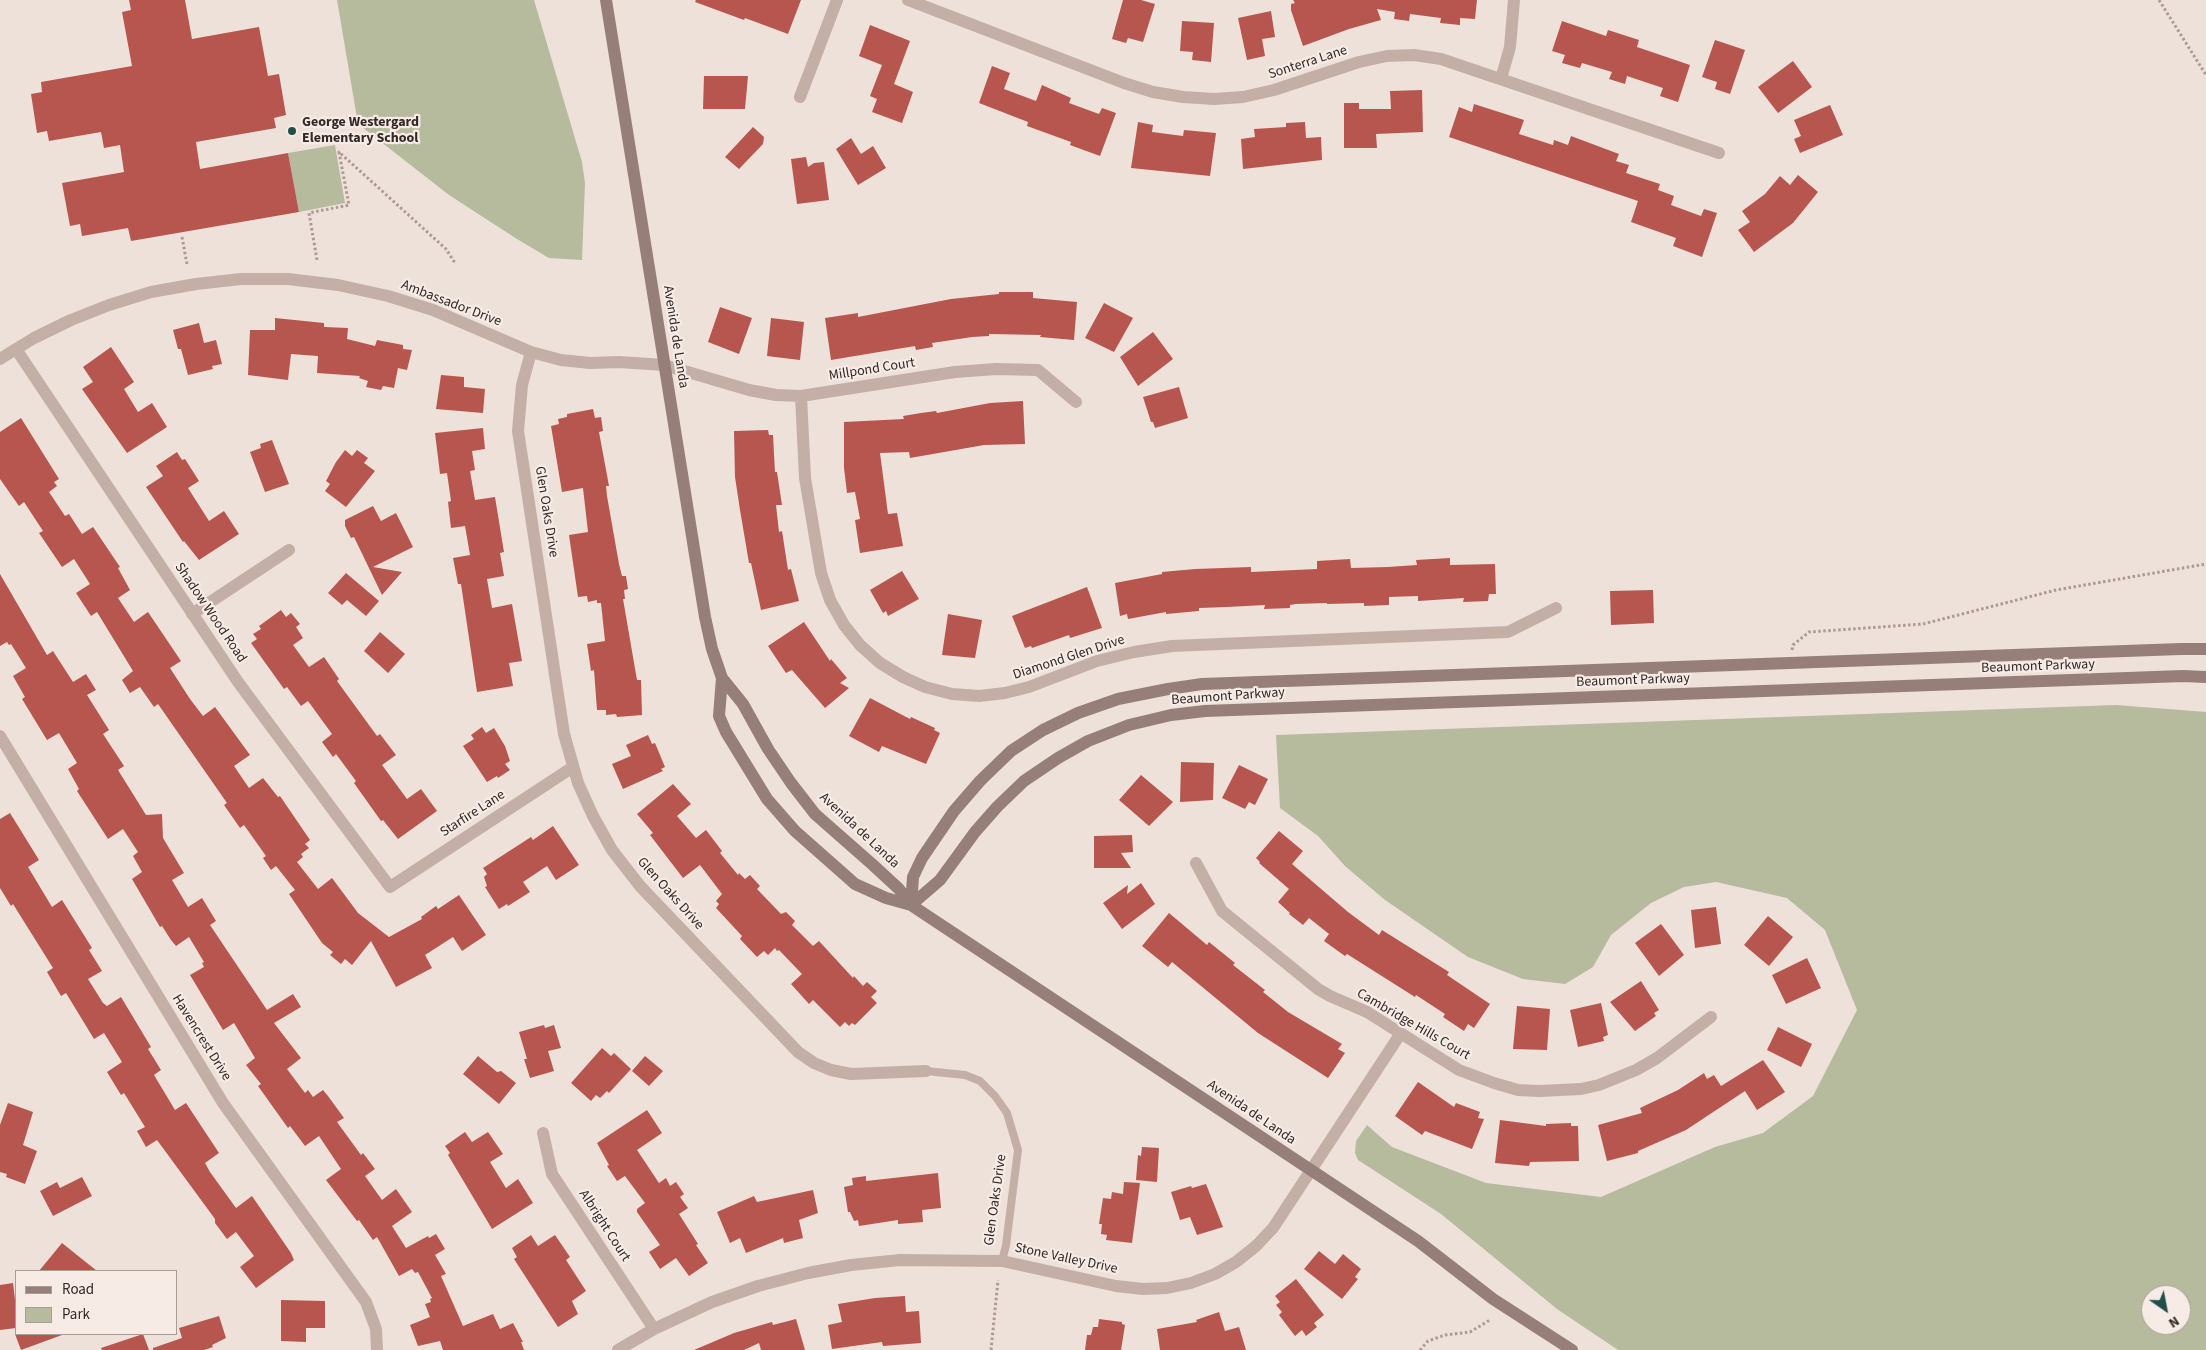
<!DOCTYPE html>
<html>
<head>
<meta charset="utf-8">
<style>
  body { margin:0 }
  #map { position:relative; width:2206px; height:1350px; overflow:hidden; background:#eee1da; font-family:"Source Sans 3",sans-serif }
  canvas { display:block }
  .legend { position:absolute; left:15px; top:1270px; width:162px; height:65px; box-sizing:border-box; background:#f6ebe5; border:1px solid #a89d99; margin:0; padding:6px 9px; list-style:none; font-size:15px; color:#322827 }
  .legend li { display:flex; align-items:center; gap:10px; height:25px }
  .legend b { width:25px; border:1px solid #a89d99 }
  .north { position:absolute; left:2141px; top:1285px; width:50px; height:50px; box-sizing:border-box; background:#f6ebe5; border:1px solid #a89d99; border-radius:50%; rotate:147deg; font-size:14px; font-weight:700; line-height:20px; text-align:center; color:#322827 }
  .north::after { content:''; display:block; margin:auto; width:18px; height:22px; background:#224e49; clip-path:polygon(50% 0,100% 100%,50% 72%,0 100%) }
</style>
</head>
<body>
<div id="map">
<canvas width="2206" height="1350"></canvas>
<ul class="legend">
<li><b style="height:6px;background:#977f79"></b>Road</li>
<li><b style="height:14px;background:#b5bb9c"></b>Park</li>
</ul>
<div class="north">N</div>
</div>
<script>
const ctx = document.querySelector('canvas').getContext('2d');
ctx.lineJoin = 'round';
function fill(path, color) { ctx.fillStyle = color; ctx.fill(path, 'evenodd'); }
const shape = rows => new Path2D(rows.map(r => 'M' + r).join(''));
function trace(path, color, width, dash) { ctx.strokeStyle = color; ctx.lineWidth = width; ctx.lineCap = dash ? 'butt' : 'round'; ctx.setLineDash(dash || []); ctx.stroke(path); }
function write(font, color, halo, rows, align = 'center') {
  ctx.font = font + ' "Source Sans 3",sans-serif'; ctx.lineWidth = 4.5; ctx.setLineDash([]); ctx.textBaseline = 'middle'; ctx.strokeStyle = halo; ctx.fillStyle = color; for (const [text, x, y, turn = 0] of rows) {
    ctx.save(); ctx.translate(x, y); ctx.rotate((+turn || 0) * Math.PI / 180); ctx.textAlign = isNaN(turn) ? turn : align; if (halo) ctx.strokeText(text, 0, 0); ctx.fillText(text, 0, 0); ctx.restore();
  }
}
const green = shape([
  [337,0,534,0,582,162,585,183,582,260,549,258,517,239,449,195,358,124],
  [335,145,345,203,299,212,288,153],
  [2116,705,2206,712,2206,1350,1618,1350,1557,1309,1441,1214,1358,1160,1355,1153,1356,1141,1367,1125,1392,1147,1486,1183,1601,1197,1715,1147,1763,1133,1813,1096,1857,1010,1825,930,1787,898,1716,882,1684,887,1651,903,1611,935,1593,967,1565,984,1523,979,1468,957,1385,900,1345,866,1318,836,1280,808,1276,735],
  [2151,1295,2181,1295,2181,1325,2151,1325]
]);
const building = shape([
  [129,0,185,0,192,39,259,27,268,76,279,74,286,115,274,118,276,128,196,142,200,169,288,153,299,212,131,241,128,228,82,236,80,224,70,226,62,183,124,172,120,145,104,148,101,132,49,141,47,131,37,133,31,94,42,92,41,82,132,66,122,12,131,10],
  [696,0,801,0,788,34,745,18,744,20,695,2],
  [1123,0,1141,0,1155,4,1143,42,1128,38,1126,43,1112,39],
  [1293,0,1477,0,1475,19,1460,18,1460,25,1440,23,1441,18,1410,14,1409,21,1394,19,1395,12,1377,9,1381,20,1349,29,1303,46,1291,10,1291,4,1295,3],
  [1271,11,1275,37,1262,39,1265,56,1247,60,1238,18],
  [1182,21,1214,23,1211,62,1192,60,1193,52,1180,51],
  [1562,21,1606,36,1608,30,1639,40,1637,47,1690,65,1678,102,1660,96,1663,88,1627,76,1625,84,1609,79,1612,72,1582,63,1580,68,1562,63,1565,55,1552,51],
  [870,25,910,41,894,84,913,92,902,123,872,112,877,99,870,96,882,65,859,56],
  [1715,40,1745,50,1730,94,1715,89,1717,82,1702,77],
  [1793,61,1812,87,1778,113,1758,87],
  [992,66,1010,73,1004,89,1036,101,1042,85,1071,98,1069,103,1099,114,1102,108,1116,113,1100,156,1070,145,1071,142,1027,126,1028,122,979,103],
  [704,76,748,76,745,109,703,109],
  [1422,90,1423,132,1376,134,1377,148,1344,148,1344,103,1359,103,1359,109,1391,109,1390,91],
  [1474,104,1524,120,1519,134,1553,145,1554,140,1568,145,1571,136,1619,154,1616,161,1629,165,1626,173,1660,184,1658,190,1674,196,1671,205,1701,216,1704,209,1717,213,1702,257,1673,246,1676,238,1631,222,1638,201,1449,137,1459,107,1472,112],
  [1830,105,1843,135,1800,153,1794,139,1801,136,1794,120],
  [1138,122,1153,125,1152,132,1183,136,1184,130,1216,133,1210,176,1131,168],
  [1305,122,1306,138,1321,137,1322,160,1243,169,1241,139,1255,137,1254,129,1286,127,1286,123],
  [753,127,764,137,763,144,739,169,725,157],
  [851,138,861,154,873,146,886,168,858,185,836,149],
  [806,157,808,167,814,163,824,162,829,200,797,204,791,159],
  [1798,175,1818,192,1793,223,1754,252,1738,230,1750,222,1742,211,1765,194,1780,176,1790,185],
  [999,292,1033,292,1033,298,1077,302,1074,340,1040,337,1041,335,989,334,989,336,972,337,932,343,933,347,916,350,915,346,831,360,825,318,858,313,858,317,951,299,999,294],
  [1104,303,1133,318,1114,352,1085,338],
  [720,307,752,318,739,354,708,342],
  [275,318,324,323,324,327,348,328,347,339,375,346,377,340,403,345,403,349,412,350,407,370,398,368,394,388,383,386,381,390,366,387,368,381,359,378,360,376,317,373,318,356,291,354,288,380,248,375,250,330,275,330],
  [771,318,804,322,800,360,767,356],
  [199,323,204,343,216,340,222,364,212,366,213,369,188,375,181,349,178,349,173,330],
  [1153,332,1173,359,1138,386,1120,357],
  [111,347,134,382,124,389,138,412,152,403,167,427,127,453,82,389,93,382,83,367],
  [441,375,464,377,464,387,485,389,483,413,436,409],
  [1179,387,1188,418,1155,428,1153,422,1151,422,1143,397],
  [1023,401,1025,444,984,445,910,458,909,452,880,453,888,514,897,513,903,546,860,553,855,520,860,519,855,492,847,493,844,468,844,422,904,419,903,416,921,413,936,411,937,413,990,403],
  [593,409,595,418,601,417,603,431,599,432,609,486,606,486,607,496,619,564,622,576,626,576,628,589,624,590,625,599,623,599,637,680,641,680,642,715,617,717,616,714,606,715,606,710,597,710,594,670,591,671,587,644,605,641,601,603,597,603,597,600,588,602,587,596,578,597,569,535,588,532,583,488,562,492,551,426,559,424,558,419,567,417,567,414],
  [21,418,59,479,54,482,57,486,49,492,65,516,69,514,82,534,93,527,120,567,118,568,130,590,118,598,134,622,148,612,181,661,170,668,190,699,203,716,215,707,250,755,234,766,249,788,263,778,278,797,280,796,310,840,305,844,309,848,301,854,303,857,297,862,318,889,332,878,358,913,389,937,422,919,421,917,436,906,438,909,459,895,486,935,462,951,453,937,425,955,432,968,396,987,371,941,352,965,345,959,341,964,330,955,333,952,322,943,289,894,295,890,276,866,271,870,263,858,266,856,244,825,240,828,224,805,227,803,158,704,154,707,140,687,130,693,122,680,133,671,97,612,91,616,76,593,90,584,74,559,62,567,39,533,43,531,24,502,19,506,0,479,0,432],
  [483,428,485,449,472,451,475,470,470,471,475,500,495,497,504,552,500,553,504,576,487,579,492,608,512,604,522,661,509,663,513,686,477,692,461,584,458,584,453,558,470,555,465,526,451,528,448,502,451,501,447,473,440,474,435,433],
  [768,430,769,435,773,435,775,472,777,472,782,505,776,505,779,532,782,531,788,570,791,569,799,601,761,610,751,563,749,563,740,510,735,477,734,431],
  [272,440,289,484,265,492,250,452,261,448,260,444],
  [345,450,352,456,357,450,368,458,364,463,375,471,346,507,325,491,330,484,326,481,336,462],
  [177,452,182,460,185,459,199,481,188,488,209,521,224,511,239,534,199,560,184,541,183,542,146,487,163,476,156,466],
  [373,506,381,521,396,513,413,547,373,567,402,572,382,595,354,537,351,538,345,526,345,520],
  [1450,558,1450,565,1495,564,1496,594,1489,594,1488,601,1463,602,1464,598,1418,601,1418,596,1389,597,1389,605,1364,606,1364,603,1327,604,1327,603,1296,604,1290,605,1290,608,1264,609,1265,605,1227,607,1199,608,1199,611,1166,614,1166,612,1128,619,1127,614,1120,616,1115,583,1162,574,1162,572,1195,569,1251,567,1251,572,1317,569,1317,561,1350,559,1351,568,1388,567,1417,565,1416,560],
  [902,571,919,599,888,616,886,611,883,613,870,590],
  [346,573,379,601,366,616,347,600,342,605,328,593],
  [0,574,47,655,53,651,73,682,86,674,96,690,87,695,109,730,103,734,124,766,118,770,146,815,162,814,163,838,184,873,172,880,188,907,202,898,216,921,210,925,267,1010,293,994,301,1007,274,1023,301,1058,287,1069,305,1093,308,1090,313,1097,323,1090,328,1096,344,1118,337,1122,361,1155,363,1153,375,1169,365,1176,382,1200,396,1189,412,1212,392,1226,406,1248,428,1236,429,1238,436,1234,445,1249,435,1255,446,1274,441,1276,463,1326,493,1314,500,1329,513,1323,523,1342,521,1342,524,1350,443,1350,440,1341,418,1346,410,1325,430,1317,425,1304,431,1302,430,1299,432,1298,418,1272,415,1273,412,1269,399,1276,377,1237,373,1240,359,1220,357,1221,326,1180,341,1169,319,1136,305,1146,290,1126,288,1128,258,1086,261,1084,246,1065,255,1058,234,1023,223,1030,190,975,204,967,202,963,204,962,189,937,176,946,171,940,162,926,160,927,132,879,142,872,133,856,138,852,123,829,108,839,77,791,79,789,68,769,77,763,59,733,47,740,22,699,25,697,13,676,26,668,11,644,9,645,7,642,0,646],
  [1087,587,1102,628,1070,638,1069,635,1032,648,1031,646,1025,648,1012,616],
  [1653,590,1654,623,1611,625,1610,591],
  [281,610,286,617,291,613,300,624,296,627,303,638,293,645,309,667,324,657,339,679,337,681,377,736,380,734,396,755,382,765,407,799,421,789,437,811,398,839,383,820,381,821,354,783,356,781,336,754,333,757,322,742,332,734,308,701,301,706,287,687,284,689,251,643,257,639,253,634,261,629,259,626],
  [948,614,982,620,975,658,942,655],
  [804,622,830,661,831,659,847,678,840,683,849,688,825,708,792,670,786,673,768,646],
  [380,632,405,654,388,673,364,651],
  [870,698,910,719,911,717,935,728,934,730,940,733,926,764,882,746,879,752,849,736],
  [482,727,486,733,494,728,505,746,510,761,505,764,510,770,498,778,497,776,487,782,463,746,474,739,471,735],
  [648,735,652,744,655,743,665,767,661,769,663,771,623,789,612,764,631,756,626,745],
  [1181,762,1214,763,1213,800,1180,802],
  [1239,765,1268,779,1255,805,1249,802,1245,809,1222,798],
  [1141,775,1173,802,1149,826,1119,800],
  [673,784,691,804,677,816,696,838,706,830,722,851,720,853,738,875,739,873,745,879,750,875,760,886,757,889,781,914,786,912,795,921,792,925,813,946,819,941,853,978,854,976,863,986,867,982,877,991,871,997,877,1003,855,1025,852,1023,849,1026,845,1022,840,1027,813,1000,809,1004,791,984,802,974,779,950,777,951,775,948,768,955,764,951,757,957,740,939,742,936,716,908,719,904,716,901,722,894,700,865,683,878,650,835,653,833,637,814],
  [10,813,39,860,28,867,52,907,62,900,92,948,89,950,102,971,88,979,103,1003,107,1006,121,997,151,1047,148,1049,161,1070,154,1075,175,1110,186,1103,219,1153,205,1163,210,1172,236,1208,252,1196,291,1253,294,1260,256,1288,240,1267,254,1256,236,1232,227,1239,215,1223,215,1219,157,1140,146,1147,137,1131,145,1127,124,1093,121,1095,107,1072,122,1062,104,1033,94,1039,66,993,61,996,47,972,53,968,13,904,11,906,0,888,0,819],
  [553,826,579,865,556,880,547,866,523,882,530,892,508,906,507,904,499,909,485,887,487,886,484,877,487,874,483,868,531,837,533,840],
  [1279,831,1303,851,1292,864,1348,912,1379,935,1382,930,1449,972,1447,975,1490,1004,1474,1028,1468,1024,1464,1031,1443,1017,1445,1014,1416,995,1415,997,1347,954,1345,956,1324,941,1329,934,1309,918,1303,925,1289,914,1290,913,1278,902,1289,889,1259,863,1260,862,1256,858],
  [1132,835,1133,852,1121,853,1131,868,1094,868,1094,836],
  [1141,883,1155,904,1122,929,1103,903,1128,885,1127,894],
  [1716,907,1721,944,1695,948,1691,910],
  [1169,913,1207,945,1209,942,1235,963,1233,965,1265,990,1263,992,1288,1012,1342,1044,1338,1049,1345,1053,1328,1078,1258,1033,1172,962,1168,967,1142,946],
  [1768,916,1793,937,1769,966,1744,945],
  [1661,924,1684,955,1659,976,1635,943],
  [1807,958,1821,988,1786,1004,1772,975],
  [1641,981,1659,1010,1654,1013,1656,1016,1635,1031,1610,1002],
  [1601,1003,1608,1035,1603,1037,1604,1041,1578,1047,1570,1010],
  [1517,1006,1550,1009,1547,1050,1513,1049],
  [544,1025,545,1028,554,1025,561,1048,548,1051,554,1071,530,1078,524,1059,527,1059,519,1032],
  [1778,1027,1812,1044,1801,1067,1767,1050],
  [602,1048,611,1056,614,1053,631,1069,609,1093,607,1091,600,1098,596,1095,591,1101,571,1083],
  [478,1056,497,1072,501,1071,516,1083,499,1104,463,1074],
  [645,1056,663,1071,649,1086,632,1071],
  [1763,1060,1785,1092,1757,1110,1745,1091,1686,1130,1638,1151,1638,1153,1607,1161,1598,1125,1642,1113,1640,1108,1678,1090,1704,1073,1707,1079,1714,1075,1721,1086],
  [1418,1082,1454,1107,1456,1103,1480,1112,1478,1118,1484,1119,1472,1149,1425,1131,1422,1135,1395,1116],
  [8,1103,33,1112,23,1145,37,1151,25,1184,6,1177,7,1174,0,1172,0,1125],
  [647,1110,662,1133,637,1150,659,1183,666,1178,670,1186,676,1182,684,1194,680,1197,688,1208,679,1214,698,1244,696,1245,708,1263,689,1276,676,1258,660,1269,649,1252,660,1245,637,1212,637,1209,645,1203,625,1176,617,1181,607,1166,609,1165,597,1143],
  [1500,1120,1546,1126,1546,1124,1571,1123,1571,1126,1578,1126,1579,1161,1530,1162,1529,1166,1495,1163],
  [465,1132,472,1142,488,1132,503,1154,490,1162,506,1188,518,1179,533,1203,492,1229,448,1155,450,1153,445,1146],
  [1142,1147,1159,1148,1157,1182,1136,1180,1138,1155,1141,1156],
  [938,1173,941,1208,922,1210,923,1222,898,1224,898,1220,859,1226,858,1220,854,1221,850,1212,848,1212,844,1187,853,1185,852,1178,866,1176,866,1181],
  [82,1177,92,1196,53,1216,40,1191,57,1182,60,1188],
  [1124,1182,1140,1183,1132,1243,1106,1240,1107,1235,1101,1234,1102,1224,1099,1224,1103,1198,1111,1199,1112,1192,1123,1194],
  [1206,1184,1223,1227,1197,1235,1190,1217,1180,1220,1171,1192,1191,1186,1192,1188],
  [813,1190,818,1213,799,1220,803,1238,784,1243,783,1238,746,1253,740,1238,730,1243,717,1212,754,1196,757,1202],
  [531,1235,538,1246,555,1235,570,1257,566,1260,586,1291,572,1301,578,1314,558,1327,514,1259,517,1257,512,1248],
  [62,1243,97,1271,39,1271],
  [1319,1251,1335,1264,1343,1254,1361,1269,1355,1277,1358,1279,1342,1299,1304,1269],
  [1296,1279,1324,1315,1314,1323,1317,1327,1306,1336,1302,1330,1295,1336,1279,1315,1282,1312,1276,1305,1280,1302,1275,1296],
  [13,1283,16,1308,16,1328,0,1330,0,1285],
  [905,1296,906,1312,919,1311,921,1343,883,1346,882,1342,832,1349,828,1325,842,1322,838,1304,875,1298],
  [281,1300,325,1301,325,1328,306,1328,306,1342,281,1341],
  [1219,1312,1225,1331,1239,1327,1246,1350,1160,1350,1157,1329,1197,1322,1196,1320],
  [219,1316,226,1338,212,1345,213,1347,204,1350,153,1350,153,1348,182,1338,179,1328],
  [796,1319,805,1350,761,1350,759,1343,744,1350,694,1350,734,1333,772,1322,773,1325],
  [1099,1319,1122,1322,1122,1324,1125,1325,1121,1350,1085,1350,1087,1335,1091,1335,1093,1327,1098,1327],
  [15,1334,62,1334,62,1335,21,1350],
  [143,1334,149,1350,102,1350,101,1348]
]);
const path = shape([
  [2159,0,2206,75],
  [182,237,187,264],
  [317,260,309,213,349,205,339,152,446,249,455,263],
  [1792,650,1793,645,1809,632,1923,624,2056,590,2206,564],
  [991,1350,998,1280],
  [1420,1350,1428,1341,1445,1335,1470,1332,1490,1320]
]);
const lane = shape([
  [926,1071,965,1075,980,1081,995,1096,1007,1113,1018,1150,1006,1245,1002,1261]
]);
const street = shape([
  [908,0,1124,83,1153,92,1183,97,1214,99,1243,97,1274,90,1359,62,1387,56,1414,55,1441,59,1719,153],
  [1501,79,1510,47,1514,0],
  [800,97,837,0],
  [16,349,238,682,390,887,573,767],
  [531,352,522,385,518,431,564,734,578,783,593,816,612,850,640,886,798,1052,814,1063,831,1070,851,1074,926,1071],
  [0,359,34,338,71,320,109,305,151,292,196,284,241,279,288,279,338,285,388,296,433,310,531,352,561,360,590,363,619,362,664,365,749,390,776,395,801,396,955,372,996,369,1038,370,1076,402],
  [801,396,805,478,821,573,830,600,844,625,860,645,880,663,903,677,925,687,952,694,979,696,1005,693,1029,687,1097,661,1134,652,1172,646,1508,632,1556,608],
  [192,614,289,550],
  [0,736,223,1103,366,1302,376,1329,377,1350],
  [1196,863,1222,911,1318,989,1330,996,1367,1012,1459,1070,1494,1083,1518,1090,1539,1091,1581,1089,1599,1085,1636,1070,1657,1058,1711,1017],
  [543,1133,552,1174,654,1329],
  [618,1350,654,1329,712,1302,758,1286,808,1273,851,1265,900,1260,1002,1261,1116,1286,1143,1289,1167,1288,1191,1283,1215,1274,1236,1262,1256,1246,1273,1228,1401,1033]
]);
const secondary = shape([
  [606,0,705,617,712,649,722,678,743,704,768,749,791,783,815,814,873,865,899,889,911,905],
  [722,678,719,716,726,732,767,799,795,831,855,884,886,898,911,905,1418,1241,1493,1299,1572,1350],
  [911,905,913,877,922,858,954,811,980,781,1011,751,1043,730,1078,713,1118,699,1168,689,1202,684,2181,649,2206,649],
  [911,905,940,880,975,832,997,807,1024,781,1058,758,1088,741,1129,725,1171,715,1205,711,2183,676,2206,677]
]);
const markers = [
  [292,131,5,"#224e49"]
];
const streetNames = [
  ["Sonterra Lane",1308,63,-18],
  ["Ambassador Drive",451,304,21],
  ["Avenida de Landa",675,337,81],
  ["Millpond Court",872,370,-9],
  ["Glen Oaks Drive",546,512,81],
  ["Shadow Wood Road",210,613,56],
  ["Diamond Glen Drive",1069,658,-18],
  ["Beaumont Parkway",2038,667,-2],
  ["Beaumont Parkway",1633,681,-2],
  ["Beaumont Parkway",1228,697,-4],
  ["Starfire Lane",473,814,-33],
  ["Avenida de Landa",859,831,43],
  ["Glen Oaks Drive",670,894,48],
  ["Cambridge Hills Court",1413,1025,30],
  ["Havencrest Drive",201,1038,58],
  ["Avenida de Landa",1251,1113,34],
  ["Glen Oaks Drive",996,1200,-82],
  ["Albright Court",604,1226,57],
  ["Stone Valley Drive",1066,1259,12]
];
const poiNames = [
  ["George Westergard",302,123],
  ["Elementary School",302,139]
];
fill(green, '#b5bb9c');
fill(building, '#b7564e');
trace(path, '#af9992', 3, [2.5, 2.5]);
trace(lane, '#c4afa7', 8);
trace(street, '#c4afa7', 12);
trace(secondary, '#977f79', 12);
for (const [x, y, r, color] of markers) { const dot = new Path2D(); dot.arc(x, y, r, 0, 2 * Math.PI); ctx.fillStyle = color; ctx.fill(dot); trace(dot, '#f6ebe5', 2); }
write('14px', '#322827', '#f6ebe5', streetNames);
write('bold 14px', '#322827', '#f6ebe5', poiNames, 'left');
</script>
</body>
</html>
